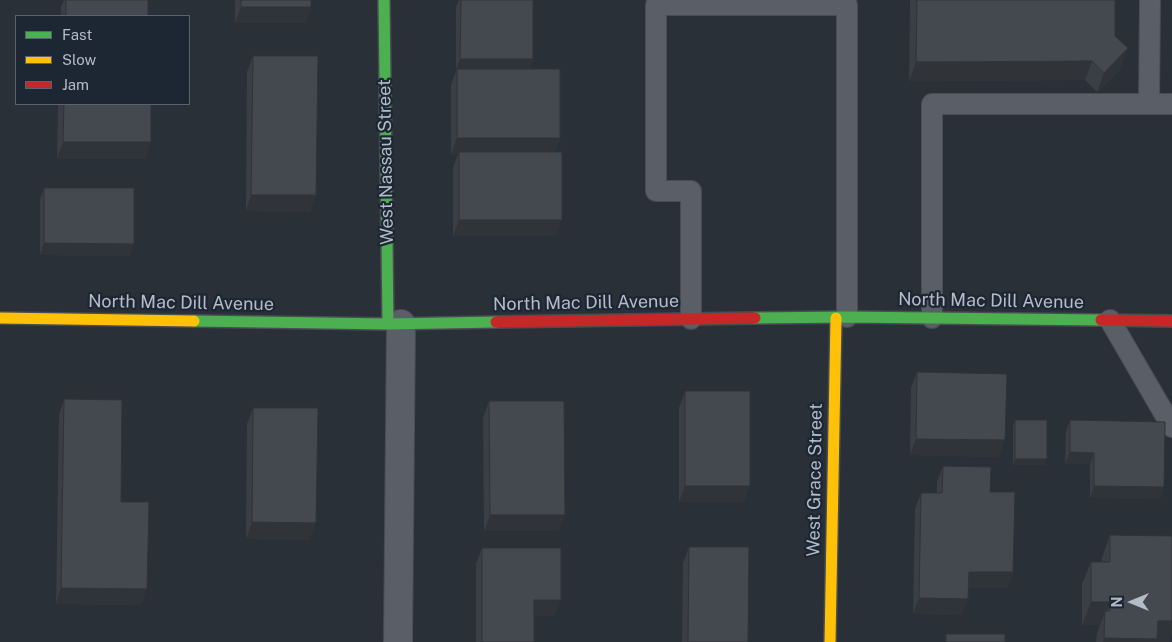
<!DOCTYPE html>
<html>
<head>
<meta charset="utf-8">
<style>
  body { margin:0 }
  #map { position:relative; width:1172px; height:642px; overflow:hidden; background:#2a3038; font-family:"Public Sans",sans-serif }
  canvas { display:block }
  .legend { position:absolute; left:15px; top:15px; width:175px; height:90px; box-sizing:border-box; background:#1d2633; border:1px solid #59626f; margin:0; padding:6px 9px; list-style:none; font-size:15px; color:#b4bcc9 }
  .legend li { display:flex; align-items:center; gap:10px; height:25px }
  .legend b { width:25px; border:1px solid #59626f }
  .north { position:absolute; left:1107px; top:577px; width:50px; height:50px; -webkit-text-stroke:4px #1d2633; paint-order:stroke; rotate:270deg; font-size:14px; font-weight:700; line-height:20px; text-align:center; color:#b4bcc9 }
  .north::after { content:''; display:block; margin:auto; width:18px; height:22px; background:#b4bcc9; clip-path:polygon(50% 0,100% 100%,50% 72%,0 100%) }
</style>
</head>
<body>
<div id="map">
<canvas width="1172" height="642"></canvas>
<ul class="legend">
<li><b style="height:6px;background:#4caf50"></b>Fast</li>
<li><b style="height:6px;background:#ffc107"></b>Slow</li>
<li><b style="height:6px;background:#c62828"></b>Jam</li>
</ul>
<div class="north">N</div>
</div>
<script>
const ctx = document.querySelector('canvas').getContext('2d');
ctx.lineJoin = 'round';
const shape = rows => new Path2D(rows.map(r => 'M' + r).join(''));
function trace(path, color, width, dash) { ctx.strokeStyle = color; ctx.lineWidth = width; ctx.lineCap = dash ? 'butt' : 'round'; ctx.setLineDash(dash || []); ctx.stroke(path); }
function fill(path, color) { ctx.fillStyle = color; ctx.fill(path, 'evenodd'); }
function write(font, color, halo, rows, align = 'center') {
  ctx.font = font + ' "Public Sans",sans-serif'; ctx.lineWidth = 4.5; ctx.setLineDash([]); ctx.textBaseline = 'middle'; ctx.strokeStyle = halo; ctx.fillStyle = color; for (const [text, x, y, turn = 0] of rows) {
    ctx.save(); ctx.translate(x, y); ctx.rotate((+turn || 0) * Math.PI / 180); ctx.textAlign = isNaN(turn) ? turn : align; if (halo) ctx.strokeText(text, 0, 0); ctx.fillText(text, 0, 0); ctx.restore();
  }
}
const lane = shape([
  [1149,104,1150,0],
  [932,318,932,104,1172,104],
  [691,319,691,191,656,191,656,5,847,5,847,317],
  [1110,320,1172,427]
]);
const street = shape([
  [398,642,401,324]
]);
const fast = shape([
  [384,0,388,324],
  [755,318,847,317,1101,320],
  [194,321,388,324,496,322]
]);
const slow = shape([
  [0,318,194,321],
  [830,642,836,318]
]);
const jam = shape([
  [1101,320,1172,321],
  [496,322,755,318]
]);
const wall = shape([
  [64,0,148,0,148,16,61,16,61,7],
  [235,0,311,0,311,7,305,23,235,23],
  [459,0,533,0,533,59,530,69,560,138,555,152,556,236,453,236,453,168,458,154,451,154,451,85,456,71,456,7],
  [910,0,1115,0,1115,36,1121,68,1097,92,1085,80,909,81],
  [253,56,316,195,310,212,246,211,247,72],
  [58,104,151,104,151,142,145,159,57,159],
  [44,188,130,256,40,255,40,200],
  [917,372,1000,457,910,455,911,388],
  [685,391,744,502,679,502,679,408],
  [64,399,121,502,141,605,56,604,59,415],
  [489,401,559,531,484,531,483,418],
  [253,408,310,540,246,539,247,424],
  [1015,420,1045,465,1013,465,1013,426],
  [1070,420,1164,487,1160,499,1090,498,1090,464,1065,464,1066,432],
  [943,466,990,492,1013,572,1007,588,968,588,962,615,913,614,915,509,921,493,937,493,937,482],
  [1110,535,1172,633,1169,642,1096,642,1097,633,1100,625,1082,625,1082,584,1091,562,1102,562,1102,558],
  [689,547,748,642,682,642,683,563],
  [482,548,555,616,534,616,534,642,476,642,476,564]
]);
const shadedWall = shape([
  [241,7,311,7,305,23,235,23],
  [1128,48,1121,68,1097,92,1104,73],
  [460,59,533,59,529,71,457,69,456,71],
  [1092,61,1085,80,909,81,916,62],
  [457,138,560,138,554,154,459,152,458,154,451,154],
  [63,142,151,142,145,159,57,159],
  [251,195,316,195,310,212,246,211],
  [459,220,562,220,556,236,453,236],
  [44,243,134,244,130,256,40,255],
  [916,439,1005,440,1000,457,910,455],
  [1070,452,1094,453,1090,464,1065,464],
  [1015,459,1047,459,1045,465,1013,465],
  [685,486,750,486,744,502,679,502],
  [1094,486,1164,487,1160,499,1090,498],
  [490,515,565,515,559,531,484,531],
  [252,522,316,523,310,540,246,539],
  [969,572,1013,572,1007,588,963,588],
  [61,588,147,589,141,605,56,604],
  [919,598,968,599,962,615,913,614],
  [534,600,561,600,555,616,528,616],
  [1091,602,1110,602,1105,617,1105,611,1100,625,1082,625],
  [1172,617,1172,633,1169,642,1103,642,1104,638,1158,621]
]);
const building = shape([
  [66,0,148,0,148,16,66,16,66,0],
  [241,0,311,0,311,7,241,7,241,0],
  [461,0,533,0,533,59,460,59,461,0],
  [917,0,1115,0,1115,36,1128,48,1104,73,1092,61,916,62,917,0],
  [253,56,318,56,316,195,251,195,253,56],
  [457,69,560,69,560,138,457,138,457,69],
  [64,104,151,104,151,142,63,142,64,104],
  [459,152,562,152,562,220,459,220,459,152],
  [44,188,134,188,134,244,44,243,44,188],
  [917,372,1007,374,1005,440,916,439,917,372],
  [685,391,750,391,750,486,685,486,685,391],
  [64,399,122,400,121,502,149,502,147,589,61,588,64,399],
  [489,401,564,401,565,515,490,515,489,401],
  [253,408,318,408,316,523,252,522,253,408],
  [1015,420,1047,420,1047,459,1015,459,1015,420],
  [1070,420,1165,422,1164,487,1094,486,1094,453,1070,452,1070,420],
  [943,466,991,467,990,492,1015,492,1013,572,969,572,968,599,919,598,921,493,942,493,943,466],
  [1110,535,1172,536,1172,621,1158,621,1157,639,1104,638,1105,611,1110,611,1110,602,1091,602,1091,562,1110,562,1110,535],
  [689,547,749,547,748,642,688,642,689,547],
  [482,548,561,548,561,600,534,600,534,642,482,642,482,548],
  [946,634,1005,634,1005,642,946,642,946,634]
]);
const streetNames = [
  ["West Nassau Street",386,162,-91],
  ["North Mac Dill Avenue",991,301,1],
  ["North Mac Dill Avenue",181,303,1],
  ["North Mac Dill Avenue",586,303,-1],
  ["West Grace Street",815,480,-89]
];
trace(lane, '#484c53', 22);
trace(street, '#484c53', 30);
trace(fast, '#484c53', 14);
trace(slow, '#484c53', 14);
trace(jam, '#484c53', 14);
trace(lane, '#5a5e66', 20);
trace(street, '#5a5e66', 28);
trace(fast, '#4caf50', 11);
trace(slow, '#ffc107', 11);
trace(jam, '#c62828', 11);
fill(wall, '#3a3f45');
fill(shadedWall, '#303338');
fill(building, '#444950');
trace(building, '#303338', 1);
write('18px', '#b4bcc9', '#1d2633', streetNames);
</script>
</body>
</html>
